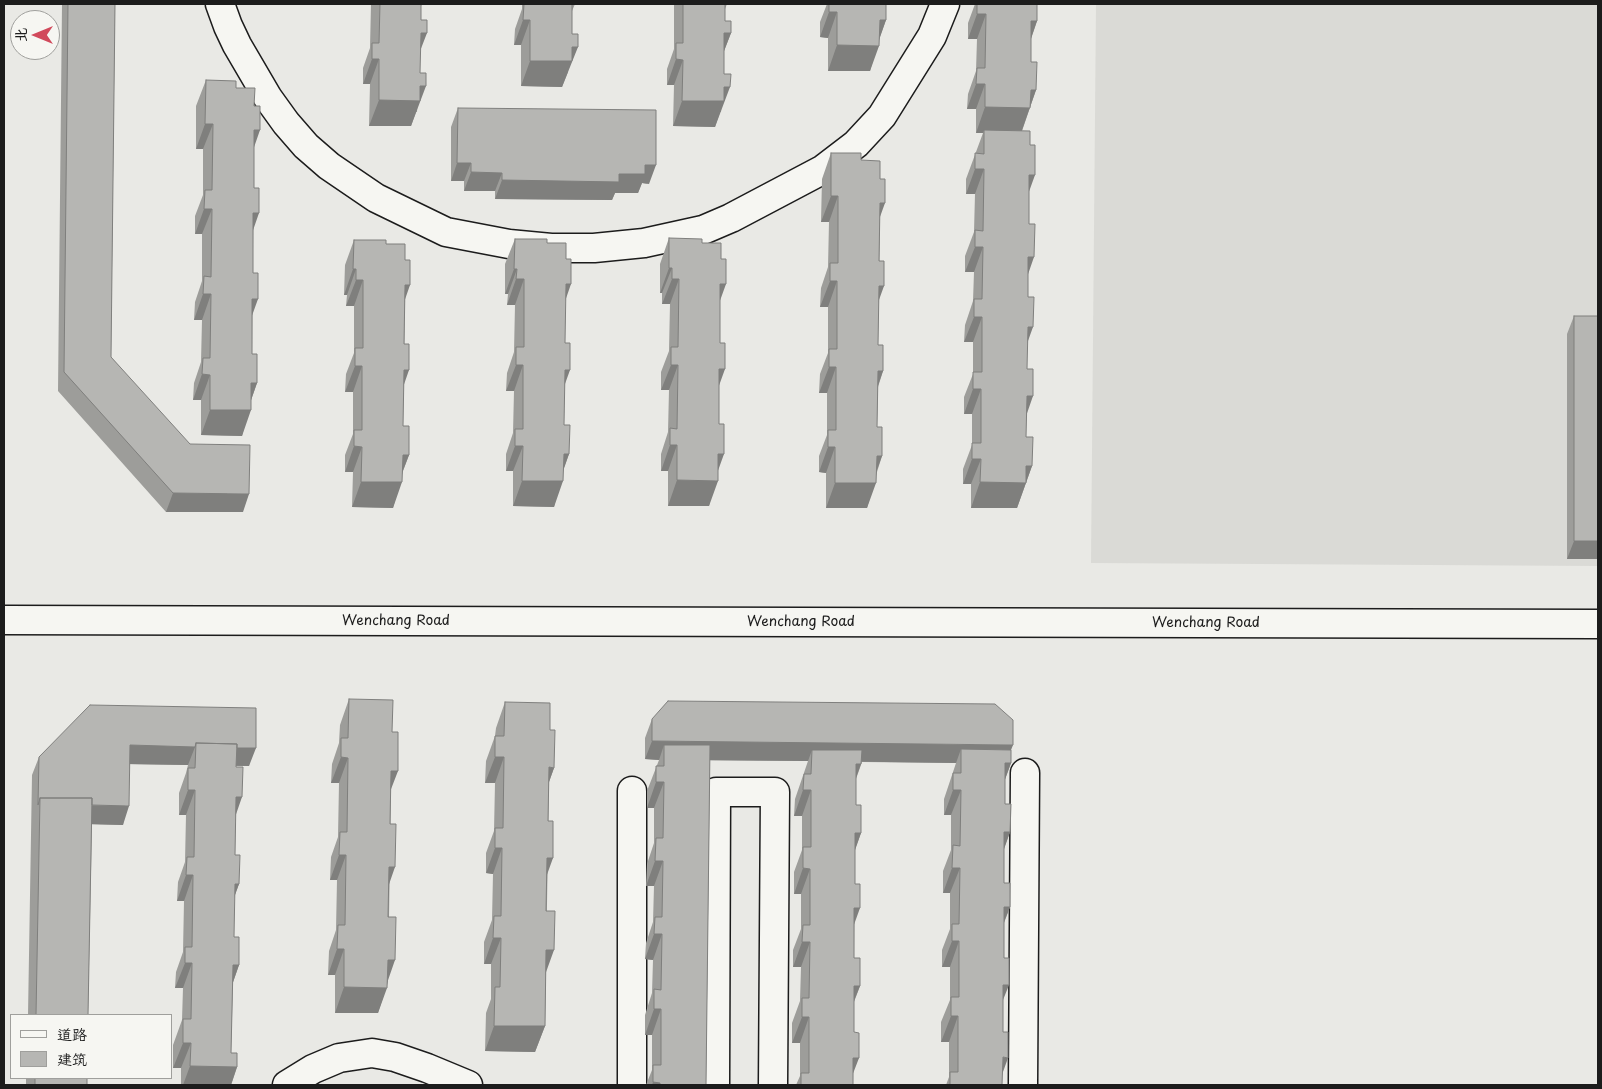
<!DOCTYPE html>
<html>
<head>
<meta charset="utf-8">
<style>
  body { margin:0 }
  #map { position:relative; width:1602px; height:1089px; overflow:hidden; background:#e9e9e5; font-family:"Playpen Sans","LXGW WenKai TC",sans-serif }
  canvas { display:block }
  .frame { position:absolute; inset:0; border:5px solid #1c1c1c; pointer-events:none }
  .legend { position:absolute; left:10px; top:1014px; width:162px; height:65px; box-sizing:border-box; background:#f6f6f2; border:1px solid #9f9f9c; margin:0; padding:6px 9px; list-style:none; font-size:15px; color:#1c1c1c }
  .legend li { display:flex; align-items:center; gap:10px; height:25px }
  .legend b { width:25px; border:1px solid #9f9f9c }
  .north { position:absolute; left:10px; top:10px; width:50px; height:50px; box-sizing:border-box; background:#f6f6f2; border:1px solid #9f9f9c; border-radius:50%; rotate:270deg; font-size:14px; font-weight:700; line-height:20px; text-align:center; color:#1c1c1c }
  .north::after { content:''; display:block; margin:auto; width:18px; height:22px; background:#d1495b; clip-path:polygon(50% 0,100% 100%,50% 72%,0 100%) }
</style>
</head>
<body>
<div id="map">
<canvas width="1602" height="1089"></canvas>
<div class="frame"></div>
<ul class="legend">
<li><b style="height:6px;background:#f6f6f2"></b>道路</li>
<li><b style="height:14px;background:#b6b6b3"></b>建筑</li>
</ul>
<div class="north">北</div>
</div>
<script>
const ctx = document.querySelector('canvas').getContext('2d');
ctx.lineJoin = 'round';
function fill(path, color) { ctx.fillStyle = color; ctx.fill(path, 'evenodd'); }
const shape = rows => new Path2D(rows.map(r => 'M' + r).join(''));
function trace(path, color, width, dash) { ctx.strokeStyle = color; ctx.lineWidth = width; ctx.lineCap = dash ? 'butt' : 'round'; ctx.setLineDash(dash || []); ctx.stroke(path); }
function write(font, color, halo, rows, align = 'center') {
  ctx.font = font + ' "Playpen Sans",sans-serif'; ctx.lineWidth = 4; ctx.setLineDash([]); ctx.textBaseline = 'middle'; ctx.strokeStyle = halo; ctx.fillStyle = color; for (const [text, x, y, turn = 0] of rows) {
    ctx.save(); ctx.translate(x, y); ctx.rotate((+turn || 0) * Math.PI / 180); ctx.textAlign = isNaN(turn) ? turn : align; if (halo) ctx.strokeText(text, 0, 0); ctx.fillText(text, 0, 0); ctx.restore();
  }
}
const built = shape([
  [1096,4,1598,4,1598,566,1091,563]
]);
const minor = shape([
  [220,4,228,26,237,45,268,98,286,123,306,146,329,166,376,198,446,232,509,244,551,248,594,248,644,243,703,230,731,218,822,170,856,144,882,116,932,36,945,4],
  [4,620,1598,624],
  [287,1085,313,1069,339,1058,372,1053,395,1057,427,1068,468,1085],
  [632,1085,632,791],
  [715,1085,716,792,775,792,773,1085],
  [1023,1085,1025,773]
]);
const wall = shape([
  [62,4,115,4,111,357,243,512,166,512,58,391],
  [371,4,422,4,421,6,420,50,417,112,416,112,411,126,369,126,370,84,363,84,363,68,370,48],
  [522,4,575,4,572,11,568,72,562,87,521,86,521,45,514,45,515,29,522,9],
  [674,4,727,4,725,9,725,21,731,33,724,51,721,112,720,112,715,127,673,126,674,85,667,85,667,69,674,49],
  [827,4,886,4,886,20,879,39,870,71,828,71,828,38,820,37,820,22],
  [975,4,1037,4,1037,21,1031,39,1031,62,1036,90,1022,131,1029,192,1026,437,1032,466,1017,508,971,508,971,484,963,484,963,469,972,445,972,414,964,414,964,397,973,374,973,342,964,342,965,325,973,301,974,272,965,272,965,256,974,232,975,194,966,194,966,179,983,133,976,133,976,109,967,109,968,94,976,71,977,39,968,39,968,23],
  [206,80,236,88,254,146,252,354,257,383,251,400,242,436,201,435,201,400,193,400,194,383,201,362,202,320,194,320,195,302,202,281,202,234,195,234,195,216,203,195,203,149,196,149,196,106],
  [458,108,649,184,642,183,638,193,615,193,612,200,495,199,495,191,464,191,464,181,451,181,451,127],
  [831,153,861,160,880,219,878,345,883,371,878,387,877,427,882,456,877,472,867,508,826,508,826,473,819,472,819,456,827,435,827,393,819,393,820,374,828,353,828,307,820,307,821,288,828,267,829,222,821,222,822,179],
  [669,238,702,243,720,300,718,469,709,506,668,506,668,471,661,471,661,454,668,432,669,390,661,390,661,372,669,351,670,304,662,304,662,293,660,293,660,264],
  [515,239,547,243,565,300,564,425,569,454,563,470,554,507,513,506,513,471,506,471,506,454,513,433,514,391,506,391,507,373,514,352,515,305,507,305,508,294,505,294,505,264],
  [354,240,386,244,405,301,403,426,409,455,403,471,393,508,352,507,353,472,345,472,345,455,353,434,353,392,345,392,346,374,354,353,354,306,346,306,347,295,344,295,345,265],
  [1574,316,1598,559,1567,559,1567,334],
  [349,699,391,790,388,982,378,1013,335,1013,335,975,328,975,329,951,336,930,337,880,330,880,331,857,338,837,339,783,331,783,332,764,339,743,340,725],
  [505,702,550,730,554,768,549,782,545,1026,535,1052,485,1051,486,1013,491,999,491,964,484,964,484,942,492,920,493,874,486,873,486,853,494,831,495,783,485,783,486,761,495,736,496,728],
  [256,708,249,766,236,766,235,855,239,884,234,897,234,937,239,965,233,982,231,1053,237,1067,231,1085,181,1085,181,1068,173,1068,173,1045,182,1020,183,988,175,988,176,972,183,952,184,901,177,901,178,882,185,862,186,815,179,815,179,793,186,773,188,765,130,764,123,825,92,824,88,1015,28,1015,32,775,39,757],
  [652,719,1011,750,1011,763,1005,779,1005,804,1010,832,1004,848,1004,883,1010,907,1004,923,1002,1085,946,1085,949,1077,949,1042,941,1042,941,1022,950,1000,950,967,942,967,942,950,950,929,950,893,943,893,943,871,951,850,951,815,944,815,944,799,956,763,862,762,856,779,856,805,861,833,855,849,854,958,860,986,854,1002,853,1085,796,1085,800,1076,800,1043,792,1043,792,1023,800,1001,801,967,793,967,793,950,801,929,801,894,794,894,794,872,802,850,802,816,794,816,795,799,808,761,710,760,706,1085,646,1085,652,1070,652,1035,645,1035,645,1015,652,993,653,960,645,959,646,943,653,922,654,886,646,886,647,864,654,843,654,808,647,808,647,791,659,760,645,759,645,738],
  [26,1078,87,1078,87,1085,26,1085]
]);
const shadedWall = shape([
  [829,12,837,12,828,38,820,37],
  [977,14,986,14,977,39,968,39],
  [523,20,530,20,521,45,514,45],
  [880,20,886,20,877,46],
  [1031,21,1037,21,1028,47],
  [421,33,427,33,417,59],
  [724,33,731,33,721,59],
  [837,45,879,46,870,71,828,71],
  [572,47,578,47,562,87,521,86,530,61],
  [372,59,379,59,370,84,363,84],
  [676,59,683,60,674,85,667,85],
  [976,84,985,84,976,109,967,109],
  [420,86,426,86,411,126,369,126,379,100],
  [724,87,730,87,715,127,673,126,682,101],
  [1031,90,1036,90,1021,133,984,130,983,133,976,133,985,107],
  [205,124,213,124,203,149,196,149],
  [254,130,260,130,251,156],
  [457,163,471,163,464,181,451,181],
  [645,165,656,165,649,184,642,183,638,193,615,193,612,200,495,199,502,180,619,174],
  [975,169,984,169,975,194,966,194],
  [471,172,502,173,495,191,464,191],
  [1029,175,1035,175,1026,200],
  [831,196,838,196,829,222,821,222],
  [880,203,885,203,876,228],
  [204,209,212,209,202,234,195,234],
  [253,213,259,213,250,239],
  [975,247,983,247,974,272,965,272],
  [1028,257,1034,257,1025,283],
  [669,268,672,268,662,293,660,293],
  [353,269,356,269,347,295,344,295],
  [514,269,517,269,508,294,505,294],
  [516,279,524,279,515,305,507,305],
  [672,279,679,279,670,304,662,304],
  [356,280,363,280,354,306,346,306],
  [830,281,837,281,828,307,820,307],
  [566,284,571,284,562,310],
  [720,284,726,284,717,309],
  [405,285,410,285,401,311],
  [879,286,884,286,875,311],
  [203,294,211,294,202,320,194,320],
  [252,299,258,299,249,324],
  [974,317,982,317,973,342,964,342],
  [1028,327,1033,327,1024,352],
  [516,365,523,365,514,391,506,391],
  [671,365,678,365,669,390,661,390],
  [355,366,362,366,353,392,345,392],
  [829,367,836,367,827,393,819,393],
  [719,369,725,369,716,394],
  [404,370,409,370,400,396],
  [565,370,570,370,561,395],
  [878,371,883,371,874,397],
  [202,374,210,375,201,400,193,400],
  [251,383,257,383,248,409],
  [973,389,981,389,972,414,964,414],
  [1027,396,1033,396,1024,422],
  [210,410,251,410,242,436,201,435],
  [670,445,677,445,668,471,661,471],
  [354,446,362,447,353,472,345,472],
  [515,446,523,446,513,471,506,471],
  [828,447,835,447,826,473,819,472],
  [564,454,569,454,560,480],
  [718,454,724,454,715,479],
  [403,455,409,455,399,481],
  [877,456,882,456,873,481],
  [972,459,981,459,971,484,963,484],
  [1026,466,1032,466,1017,508,971,508,980,482],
  [677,480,718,481,709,506,668,506],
  [522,481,563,481,554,507,513,506],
  [361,482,402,482,393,508,352,507],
  [835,483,876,483,867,508,826,508],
  [173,493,249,494,243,512,166,512],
  [1574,541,1598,541,1598,559,1567,559],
  [652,741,1013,745,1006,763,1011,763,1002,788,961,749,956,763,812,761,812,750,808,761,664,760,664,745,659,760,645,759],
  [130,745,195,747,188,765,123,764],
  [196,747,256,748,249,766,195,765],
  [341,757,348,758,339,783,331,783],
  [495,757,504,757,495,783,485,783],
  [856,764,861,764,852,789],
  [549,767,554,768,545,793],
  [391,771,398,771,388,797],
  [656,782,664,782,654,808,647,808],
  [188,790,195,790,186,815,179,815],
  [803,790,811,790,802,816,794,816],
  [953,790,961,790,951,815,944,815],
  [236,797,242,797,233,823],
  [40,805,129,806,123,825,40,823],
  [1004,832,1010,832,1001,858],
  [855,833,861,833,852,859],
  [495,848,502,848,493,874,486,873],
  [339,855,346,855,337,880,330,880],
  [547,858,553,858,544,883],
  [655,861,663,861,654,886,646,886],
  [389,867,395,867,386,893],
  [803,868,810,869,801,894,794,894],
  [952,868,960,868,950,893,943,893],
  [186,875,193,875,184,901,177,901],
  [235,884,239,884,230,909],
  [1004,907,1010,907,1000,932],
  [854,908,860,908,851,933],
  [654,934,662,934,653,960,645,959],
  [493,938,501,938,491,964,484,964],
  [952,941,959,941,950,967,942,967],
  [802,942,810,942,801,967,793,967],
  [337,949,344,949,335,975,328,975],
  [546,950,554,950,545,975],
  [388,960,395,960,386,986],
  [185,963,192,963,183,988,175,988],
  [233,965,239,965,230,991],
  [1003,985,1009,985,999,1010],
  [854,986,860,986,850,1011],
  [344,987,387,988,378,1013,335,1013],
  [654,1009,661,1009,652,1035,645,1035],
  [951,1016,958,1016,949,1042,941,1042],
  [802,1017,809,1017,800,1043,792,1043],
  [494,1026,545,1026,535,1052,485,1051],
  [183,1043,191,1043,181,1068,173,1068],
  [1003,1057,1008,1058,999,1083],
  [853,1058,859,1058,849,1084],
  [190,1066,237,1067,231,1085,183,1085],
  [653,1082,660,1083,660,1085,652,1085]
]);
const building = shape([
  [68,4,115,4,111,357,190,444,250,445,249,494,173,493,64,372,68,4],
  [380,4,421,4,421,20,427,20,427,33,421,33,420,73,426,73,426,86,420,86,420,101,379,100,379,59,372,59,372,43,379,43,380,4],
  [524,4,572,4,572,34,578,34,578,47,572,47,572,61,530,61,530,20,523,20,524,4],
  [683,4,725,4,725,21,731,21,731,33,724,33,724,74,731,74,730,87,724,87,724,101,682,101,683,60,676,59,676,43,683,43,683,4],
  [829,4,886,4,886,20,880,20,879,46,837,45,837,12,829,12,829,4],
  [977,4,1037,4,1037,21,1031,21,1031,62,1037,62,1036,90,1031,90,1030,108,985,107,985,84,976,84,977,68,985,68,986,14,977,14,977,4],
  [206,80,236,81,236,88,255,88,254,106,260,106,260,130,254,130,254,188,259,188,259,213,253,213,253,273,258,273,258,299,252,299,252,354,257,354,257,383,251,383,251,410,210,410,210,375,202,374,203,358,210,358,211,294,203,294,204,276,211,277,212,209,204,209,205,190,212,190,213,124,205,124,206,80],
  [458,108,656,110,656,165,645,165,645,174,619,174,619,182,502,180,502,173,471,172,471,163,457,163,458,108],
  [984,130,1030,131,1030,145,1035,145,1035,175,1029,175,1029,224,1035,224,1034,257,1028,257,1028,297,1034,297,1033,327,1028,327,1027,369,1033,369,1033,396,1027,396,1026,437,1033,437,1032,466,1026,466,1026,483,980,482,981,459,972,459,972,443,981,443,981,389,973,389,973,372,982,372,982,317,974,317,974,299,982,299,983,247,975,247,975,230,983,231,984,169,975,169,975,153,984,154,984,130],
  [831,153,861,153,861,160,880,161,880,179,885,179,885,203,880,203,879,261,884,261,884,286,879,286,878,345,883,345,883,371,878,371,877,427,882,427,882,456,877,456,876,483,835,483,835,447,828,447,828,430,836,430,836,367,829,367,829,349,837,349,837,281,830,281,830,263,838,263,838,196,831,196,831,153],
  [669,238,702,239,702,243,721,243,721,259,726,259,726,284,720,284,720,343,725,343,725,369,719,369,719,424,724,424,724,454,718,454,718,481,677,480,677,445,670,445,670,428,677,429,678,365,671,365,671,347,678,347,679,279,672,279,672,268,669,268,669,238],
  [515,239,547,239,547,243,566,243,566,259,571,259,571,284,566,284,565,343,570,343,570,370,565,370,564,425,570,425,569,454,564,454,563,481,522,481,523,446,515,446,515,429,523,429,523,365,516,365,516,347,524,347,524,279,516,279,517,269,514,269,515,239],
  [354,240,386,240,386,244,405,244,405,260,410,260,410,285,405,285,404,344,409,344,409,370,404,370,403,426,409,426,409,455,403,455,402,482,361,482,362,447,354,446,354,430,362,430,362,366,355,366,355,348,363,348,363,280,356,280,356,269,353,269,354,240],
  [1574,316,1598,316,1598,541,1574,541,1574,316],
  [349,699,393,700,392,732,398,732,398,771,391,771,390,824,396,824,395,867,389,867,388,917,396,917,395,960,388,960,387,988,344,987,344,949,337,949,338,925,345,925,346,855,339,855,340,832,347,832,348,758,341,757,341,738,348,738,349,699],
  [668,701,995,704,1013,720,1013,745,652,741,652,719,668,701],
  [505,702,550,703,550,730,555,730,554,768,549,767,548,821,553,821,553,858,547,858,546,911,555,911,554,950,546,950,545,1026,494,1026,495,987,500,987,501,938,493,938,494,916,501,916,502,848,495,848,495,828,503,828,504,757,495,757,495,736,504,736,505,702],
  [90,705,256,708,256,748,237,748,237,744,196,743,195,747,130,745,129,806,92,805,92,798,40,798,38,805,39,757,90,705],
  [196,743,237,744,236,767,243,767,242,797,236,797,235,855,240,855,239,884,235,884,234,937,239,937,239,965,233,965,231,1053,237,1053,237,1067,190,1066,191,1043,183,1043,183,1019,191,1019,192,963,185,963,185,947,192,947,193,875,186,875,187,857,194,857,195,790,188,790,188,768,195,768,196,743],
  [664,745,710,745,706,1085,660,1085,660,1083,653,1082,653,1065,661,1065,661,1009,654,1009,654,989,661,990,662,934,654,934,655,917,662,917,663,861,655,861,656,838,663,838,664,782,656,782,656,766,664,766,664,745],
  [961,749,1011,750,1011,763,1005,763,1005,804,1011,804,1010,832,1004,832,1004,883,1010,883,1010,907,1004,907,1004,958,1009,958,1009,985,1003,985,1003,1032,1008,1032,1008,1058,1003,1057,1002,1085,950,1085,950,1072,958,1072,958,1016,951,1016,951,997,959,997,959,941,952,941,952,924,959,924,960,868,952,868,953,845,960,846,961,790,953,790,953,773,961,773,961,749],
  [812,750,862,750,861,764,856,764,856,805,861,805,861,833,855,833,855,884,860,884,860,908,854,908,854,958,860,958,860,986,854,986,854,1032,859,1033,859,1058,853,1058,853,1085,801,1085,801,1073,809,1073,809,1017,802,1017,802,998,809,998,810,942,802,942,803,925,810,925,810,869,803,868,803,847,811,847,811,790,803,790,804,774,811,774,812,750],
  [40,798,92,798,88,1015,36,1015,40,798],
  [35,1078,87,1078,87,1085,35,1085,35,1078]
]);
const streetNames = [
  ["Wenchang Road",396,621],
  ["Wenchang Road",801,622],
  ["Wenchang Road",1206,623]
];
fill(built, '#dadad6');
trace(minor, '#1c1c1c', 31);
trace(minor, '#f6f6f2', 28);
fill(wall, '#9d9d9a');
fill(shadedWall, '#7f7f7d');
fill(building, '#b6b6b3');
trace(building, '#7f7f7d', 1);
write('14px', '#1c1c1c', '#f6f6f2', streetNames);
</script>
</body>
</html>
